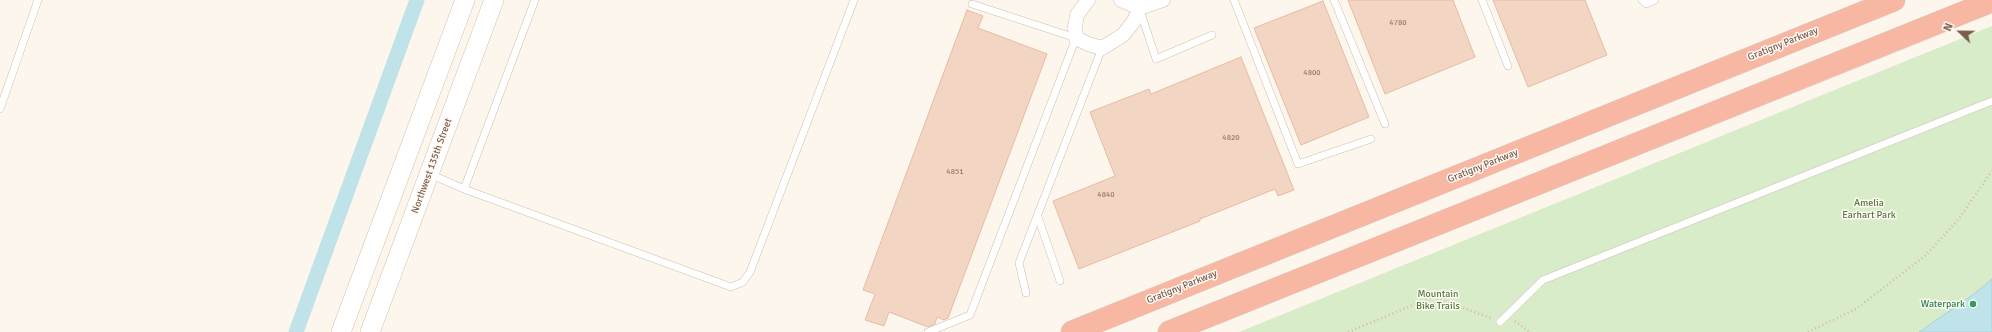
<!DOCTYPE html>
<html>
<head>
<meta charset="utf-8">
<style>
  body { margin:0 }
  #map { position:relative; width:1992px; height:332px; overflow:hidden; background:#fdf6ec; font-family:Signika,sans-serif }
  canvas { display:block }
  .north { position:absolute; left:1940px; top:12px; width:40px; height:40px; -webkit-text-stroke:3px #fffaf3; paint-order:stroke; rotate:292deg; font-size:11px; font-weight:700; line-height:16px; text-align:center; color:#7a5c4d }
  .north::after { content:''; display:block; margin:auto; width:14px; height:18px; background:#7a5c4d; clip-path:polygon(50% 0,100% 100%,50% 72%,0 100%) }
</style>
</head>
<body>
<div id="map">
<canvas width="1992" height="332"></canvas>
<div class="north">N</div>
</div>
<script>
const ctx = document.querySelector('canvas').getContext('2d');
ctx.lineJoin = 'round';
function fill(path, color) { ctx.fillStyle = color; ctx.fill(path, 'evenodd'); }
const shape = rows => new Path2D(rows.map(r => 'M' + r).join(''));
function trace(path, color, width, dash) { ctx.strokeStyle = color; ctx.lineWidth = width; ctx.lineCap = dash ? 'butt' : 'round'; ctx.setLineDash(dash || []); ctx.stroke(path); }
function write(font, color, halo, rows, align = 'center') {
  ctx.font = font + ' Signika,sans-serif'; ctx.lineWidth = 3; ctx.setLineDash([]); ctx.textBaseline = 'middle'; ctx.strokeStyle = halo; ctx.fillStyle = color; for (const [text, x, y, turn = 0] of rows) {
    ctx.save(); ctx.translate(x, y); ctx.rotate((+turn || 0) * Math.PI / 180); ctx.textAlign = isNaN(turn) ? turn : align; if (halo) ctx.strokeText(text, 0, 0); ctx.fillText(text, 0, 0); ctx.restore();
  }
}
const green = shape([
  [1992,26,1992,332,1239,332]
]);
const water = shape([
  [1992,279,1992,332,1919,332,1974,294,1992,279]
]);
const canal = shape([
  [296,332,417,0]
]);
const building = shape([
  [1348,0,1453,0,1475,57,1385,94,1348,0],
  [1493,0,1585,0,1607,55,1528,87,1493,0],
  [1323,1,1369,117,1301,145,1254,28,1323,1],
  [967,10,983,16,978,28,1047,54,948,318,944,320,937,317,935,324,928,327,889,312,884,326,865,320,875,294,863,290,967,10],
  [1241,57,1294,190,1278,196,1275,189,1200,219,1200,221,1079,269,1053,201,1115,176,1090,112,1149,89,1151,94,1241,57]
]);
const path = shape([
  [1515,321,1529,332],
  [1348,332,1433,297,1491,318],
  [1808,332,1856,309,1926,255,1958,220,1992,171]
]);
const service = shape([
  [535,0,464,189,731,287,743,282,750,272,854,0],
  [1234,0,1298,164,1371,139],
  [1334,0,1385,124],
  [1482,0,1508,66],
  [1642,0,1646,4,1655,0],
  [1140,10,1156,59,1212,35],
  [0,109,38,0],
  [430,174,464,189],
  [1038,217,1060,281],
  [1026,293,1019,263,1102,48],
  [1500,322,1543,280,1992,101],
  [928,332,970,315,1076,38,972,4]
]);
const minor = shape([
  [1088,0,1077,15,1075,27,1076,38,1088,44,1102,48,1123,35,1134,21,1140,8],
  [1121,0,1140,8,1163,0]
]);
const secondary = shape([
  [341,332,465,0],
  [370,332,494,0]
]);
const motorway = shape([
  [1072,332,1894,0],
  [1169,332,1992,1]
]);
const markers = [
  [1973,304,4,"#2e9e5b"]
];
const numberNames = [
  ["4780",1398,23],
  ["4800",1312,73],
  ["4820",1231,138],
  ["4851",955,172],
  ["4840",1106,195]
];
const streetNames = [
  ["Gratigny Parkway",1783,44,-22],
  ["Northwest 135th Street",432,166,-70],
  ["Gratigny Parkway",1483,166,-22],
  ["Gratigny Parkway",1182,287,-22]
];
const parkNames = [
  ["Amelia",1869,203],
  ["Earhart Park",1869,215],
  ["Mountain",1438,294],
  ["Bike Trails",1438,306]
];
const leisureNames = [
  ["Waterpark",1965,304]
];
fill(green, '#d8ecc9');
fill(water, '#bfe3e8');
trace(water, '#a5d3da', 1);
trace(canal, '#bfe3e8', 15);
fill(building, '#f3d5c3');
trace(building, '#e6bba3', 1);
trace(service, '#d1beb0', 8);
trace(minor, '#d1beb0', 15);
trace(secondary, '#d6c0b0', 20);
trace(motorway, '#dad1cd', 23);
trace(path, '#d9b8a5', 2.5, [1, 3]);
trace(service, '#fff', 7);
trace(minor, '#fff', 14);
trace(secondary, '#fff', 19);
trace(motorway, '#f7b7a3', 22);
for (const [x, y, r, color] of markers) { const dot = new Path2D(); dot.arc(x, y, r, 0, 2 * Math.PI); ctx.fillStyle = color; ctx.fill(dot); trace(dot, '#fffaf3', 1.5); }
write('8px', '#987a6a', null, numberNames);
write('10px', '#7a5c4d', '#fffaf3', streetNames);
write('10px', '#537a41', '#fffaf3', parkNames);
write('10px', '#27864d', '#fffaf3', leisureNames, 'right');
</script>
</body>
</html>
